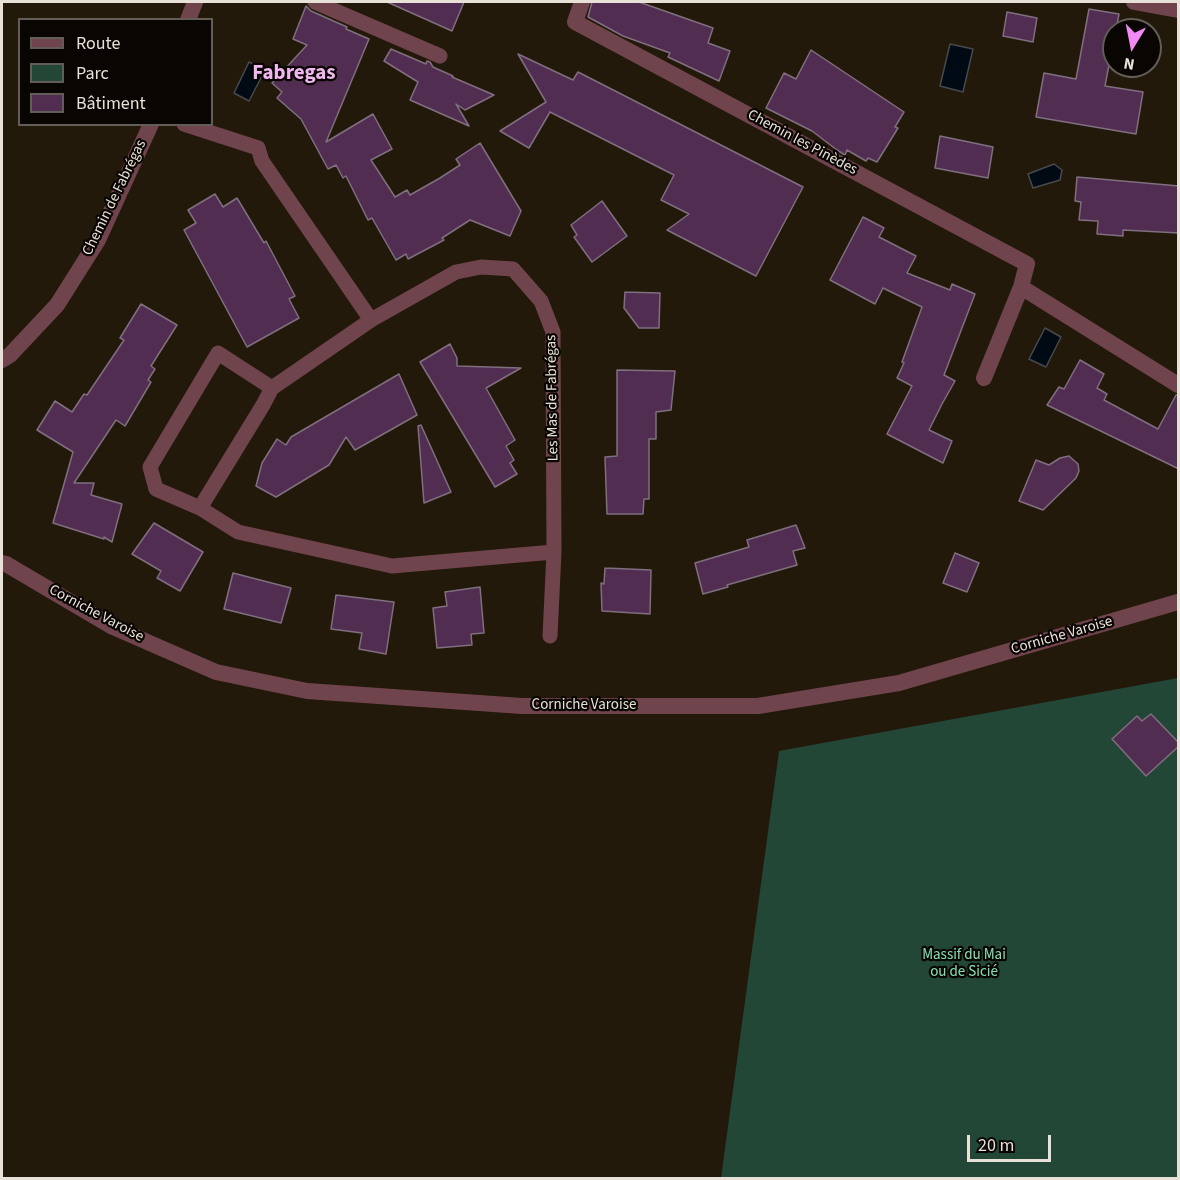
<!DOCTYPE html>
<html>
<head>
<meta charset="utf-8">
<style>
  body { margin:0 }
  #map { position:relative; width:1180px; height:1180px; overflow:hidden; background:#23190a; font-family:"Source Sans 3",sans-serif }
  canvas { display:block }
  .frame { position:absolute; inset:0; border:3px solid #e8e1d7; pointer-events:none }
  .legend { position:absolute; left:18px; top:18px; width:195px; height:108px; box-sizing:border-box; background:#090502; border:2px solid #625d57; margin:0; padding:8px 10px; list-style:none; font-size:18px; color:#e8e1d7 }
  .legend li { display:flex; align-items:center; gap:12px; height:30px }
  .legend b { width:30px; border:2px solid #625d57 }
  .north { position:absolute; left:1102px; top:18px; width:60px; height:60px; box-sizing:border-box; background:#090502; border:2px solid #625d57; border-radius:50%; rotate:190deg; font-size:16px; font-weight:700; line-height:24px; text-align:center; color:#e8e1d7 }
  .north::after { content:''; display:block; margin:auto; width:21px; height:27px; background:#f28af3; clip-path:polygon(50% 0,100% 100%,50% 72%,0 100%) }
  .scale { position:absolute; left:967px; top:1135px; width:84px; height:27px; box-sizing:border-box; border:3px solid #e8e1d7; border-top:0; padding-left:8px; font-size:18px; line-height:21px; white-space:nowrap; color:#e8e1d7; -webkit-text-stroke:4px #090502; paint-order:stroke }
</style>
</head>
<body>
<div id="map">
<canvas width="1180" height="1180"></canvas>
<div class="frame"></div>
<ul class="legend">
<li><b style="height:8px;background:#70444d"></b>Route</li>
<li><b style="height:16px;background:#234737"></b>Parc</li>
<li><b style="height:16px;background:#512d52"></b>Bâtiment</li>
</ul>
<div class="north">N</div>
<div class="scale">20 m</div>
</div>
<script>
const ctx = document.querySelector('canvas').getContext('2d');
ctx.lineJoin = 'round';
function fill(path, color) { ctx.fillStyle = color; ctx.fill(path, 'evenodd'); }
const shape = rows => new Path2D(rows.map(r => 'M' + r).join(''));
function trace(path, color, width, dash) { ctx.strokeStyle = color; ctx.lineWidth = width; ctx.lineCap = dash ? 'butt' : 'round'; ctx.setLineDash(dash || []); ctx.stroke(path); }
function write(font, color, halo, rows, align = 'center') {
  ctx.font = font + ' "Source Sans 3",sans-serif'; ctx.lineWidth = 4.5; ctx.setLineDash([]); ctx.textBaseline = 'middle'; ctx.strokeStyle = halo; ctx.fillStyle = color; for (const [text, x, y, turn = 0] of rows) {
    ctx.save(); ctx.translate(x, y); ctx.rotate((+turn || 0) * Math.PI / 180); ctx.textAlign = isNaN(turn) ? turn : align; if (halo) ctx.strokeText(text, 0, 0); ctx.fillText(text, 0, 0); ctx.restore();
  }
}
const green = shape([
  [1178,678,1178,1178,721,1178,779,751]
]);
const water = shape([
  [950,44,973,49,963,92,940,86,950,44],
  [249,62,265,70,249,101,234,93,249,62],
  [1054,164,1062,170,1060,180,1033,188,1028,174,1054,164],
  [1045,328,1061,337,1046,367,1029,359,1045,328]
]);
const building = shape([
  [387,2,464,2,452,31,387,2],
  [592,2,639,2,713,28,708,43,730,51,719,81,668,57,670,53,623,36,588,17,592,2],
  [306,6,311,11,347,27,346,29,369,39,326,142,373,114,392,149,371,160,395,197,407,190,410,195,440,178,460,165,456,159,480,143,521,211,510,236,470,220,442,238,444,240,408,259,406,254,396,260,372,218,368,220,346,176,343,178,336,165,328,169,301,119,277,98,282,92,272,83,307,45,293,39,306,6],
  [1089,9,1119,14,1116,30,1114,30,1114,38,1105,86,1143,92,1136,134,1036,117,1044,73,1076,79,1089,9],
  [1007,12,1037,18,1033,42,1003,36,1007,12],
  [391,49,426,64,427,61,430,62,433,67,453,76,452,77,494,95,465,110,456,104,469,126,410,100,418,82,384,61,391,49],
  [811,50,904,112,895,127,898,128,877,162,868,158,866,161,847,150,845,155,837,150,812,131,766,108,784,73,796,79,811,50],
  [518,54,573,80,578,72,803,187,756,276,667,230,689,214,661,200,674,175,550,112,529,148,500,131,546,102,518,54],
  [940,136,993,147,988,178,935,168,940,136],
  [1077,177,1179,186,1179,233,1123,230,1123,236,1097,234,1098,221,1079,220,1081,202,1075,201,1077,177],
  [215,194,223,207,237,198,264,243,266,241,295,296,289,299,299,318,247,347,184,230,196,223,188,210,215,194],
  [602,201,627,236,592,262,574,237,577,235,571,225,602,201],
  [863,217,884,228,879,237,916,256,907,273,950,290,952,284,975,294,944,375,955,381,942,404,929,430,952,441,943,463,887,434,912,386,897,378,904,363,902,362,922,307,883,288,875,304,830,280,863,217],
  [625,292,660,293,659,328,639,328,624,308,625,292],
  [141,304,177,325,151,366,155,369,148,380,151,382,125,426,116,420,74,483,94,483,91,495,122,504,112,542,104,537,104,539,53,523,73,452,37,430,55,401,72,412,84,394,87,395,124,340,120,338,141,304],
  [450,344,457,358,457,366,521,368,486,388,515,440,506,446,514,460,510,463,517,474,495,487,420,362,450,344],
  [1080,360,1104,374,1097,388,1107,394,1104,400,1158,429,1176,395,1179,395,1179,469,1047,405,1059,387,1064,389,1080,360],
  [617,370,675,371,671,410,656,412,656,439,649,439,649,499,644,499,643,514,607,514,605,457,617,456,617,370],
  [399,374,417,415,355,450,346,437,329,465,276,497,256,486,262,463,277,439,286,445,291,437,399,374],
  [421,425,451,492,424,503,418,426,421,425],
  [1069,456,1078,464,1079,471,1076,478,1043,510,1019,501,1036,460,1049,465,1060,458,1069,456],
  [154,523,203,552,180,591,157,578,161,571,132,554,154,523],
  [796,525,805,548,793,551,797,565,727,585,728,587,703,594,695,563,749,547,747,540,796,525],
  [955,553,979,563,967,592,943,583,955,553],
  [605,568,651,570,650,614,602,611,601,583,604,584,605,568],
  [233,573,291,588,281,623,224,609,233,573],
  [480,587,484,633,471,634,472,645,437,648,433,608,447,606,445,592,480,587],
  [336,595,394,602,386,654,359,649,362,633,331,629,336,595],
  [1151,714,1179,743,1179,746,1146,776,1112,739,1137,716,1142,721,1151,714]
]);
const service = shape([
  [315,2,440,56],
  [184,124,258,148,262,161,371,320],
  [200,508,156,489,150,467,218,353,272,388],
  [550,636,554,552,553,332,541,301,513,269,481,267,456,272,371,320,272,388,263,405,200,508,238,532,392,566,554,552]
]);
const minor = shape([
  [582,2,575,22,1027,264,1021,287,984,378],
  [1134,2,1178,10],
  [188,20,195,2],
  [1021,287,1178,385],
  [2,360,10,355,57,305,98,240,151,124]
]);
const tertiary = shape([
  [2,563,6,564,113,627,216,672,307,691,522,706,758,706,899,683,1178,602]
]);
const streetNames = [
  ["Chemin les Pinèdes",802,143,28],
  ["Chemin de Fabrégas",115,198,-64],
  ["Les Mas de Fabrégas",553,398,-91],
  ["Corniche Varoise",96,614,28],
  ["Corniche Varoise",1062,636,-16],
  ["Corniche Varoise",584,706]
];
const parkNames = [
  ["Massif du Mai",964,956],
  ["ou de Sicié",964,973]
];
const districtNames = [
  ["Fabregas",294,74]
];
fill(green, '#234737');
fill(water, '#000a14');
trace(water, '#464a4e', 1.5);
fill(building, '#512d52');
trace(building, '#7f6f7f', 1.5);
trace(service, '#70444d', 15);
trace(minor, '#70444d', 16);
trace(tertiary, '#70444d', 16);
write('15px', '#e8e1d7', '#090502', streetNames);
write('15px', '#84e0b5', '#090502', parkNames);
write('bold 21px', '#f0b7f0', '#090502', districtNames);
</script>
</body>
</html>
